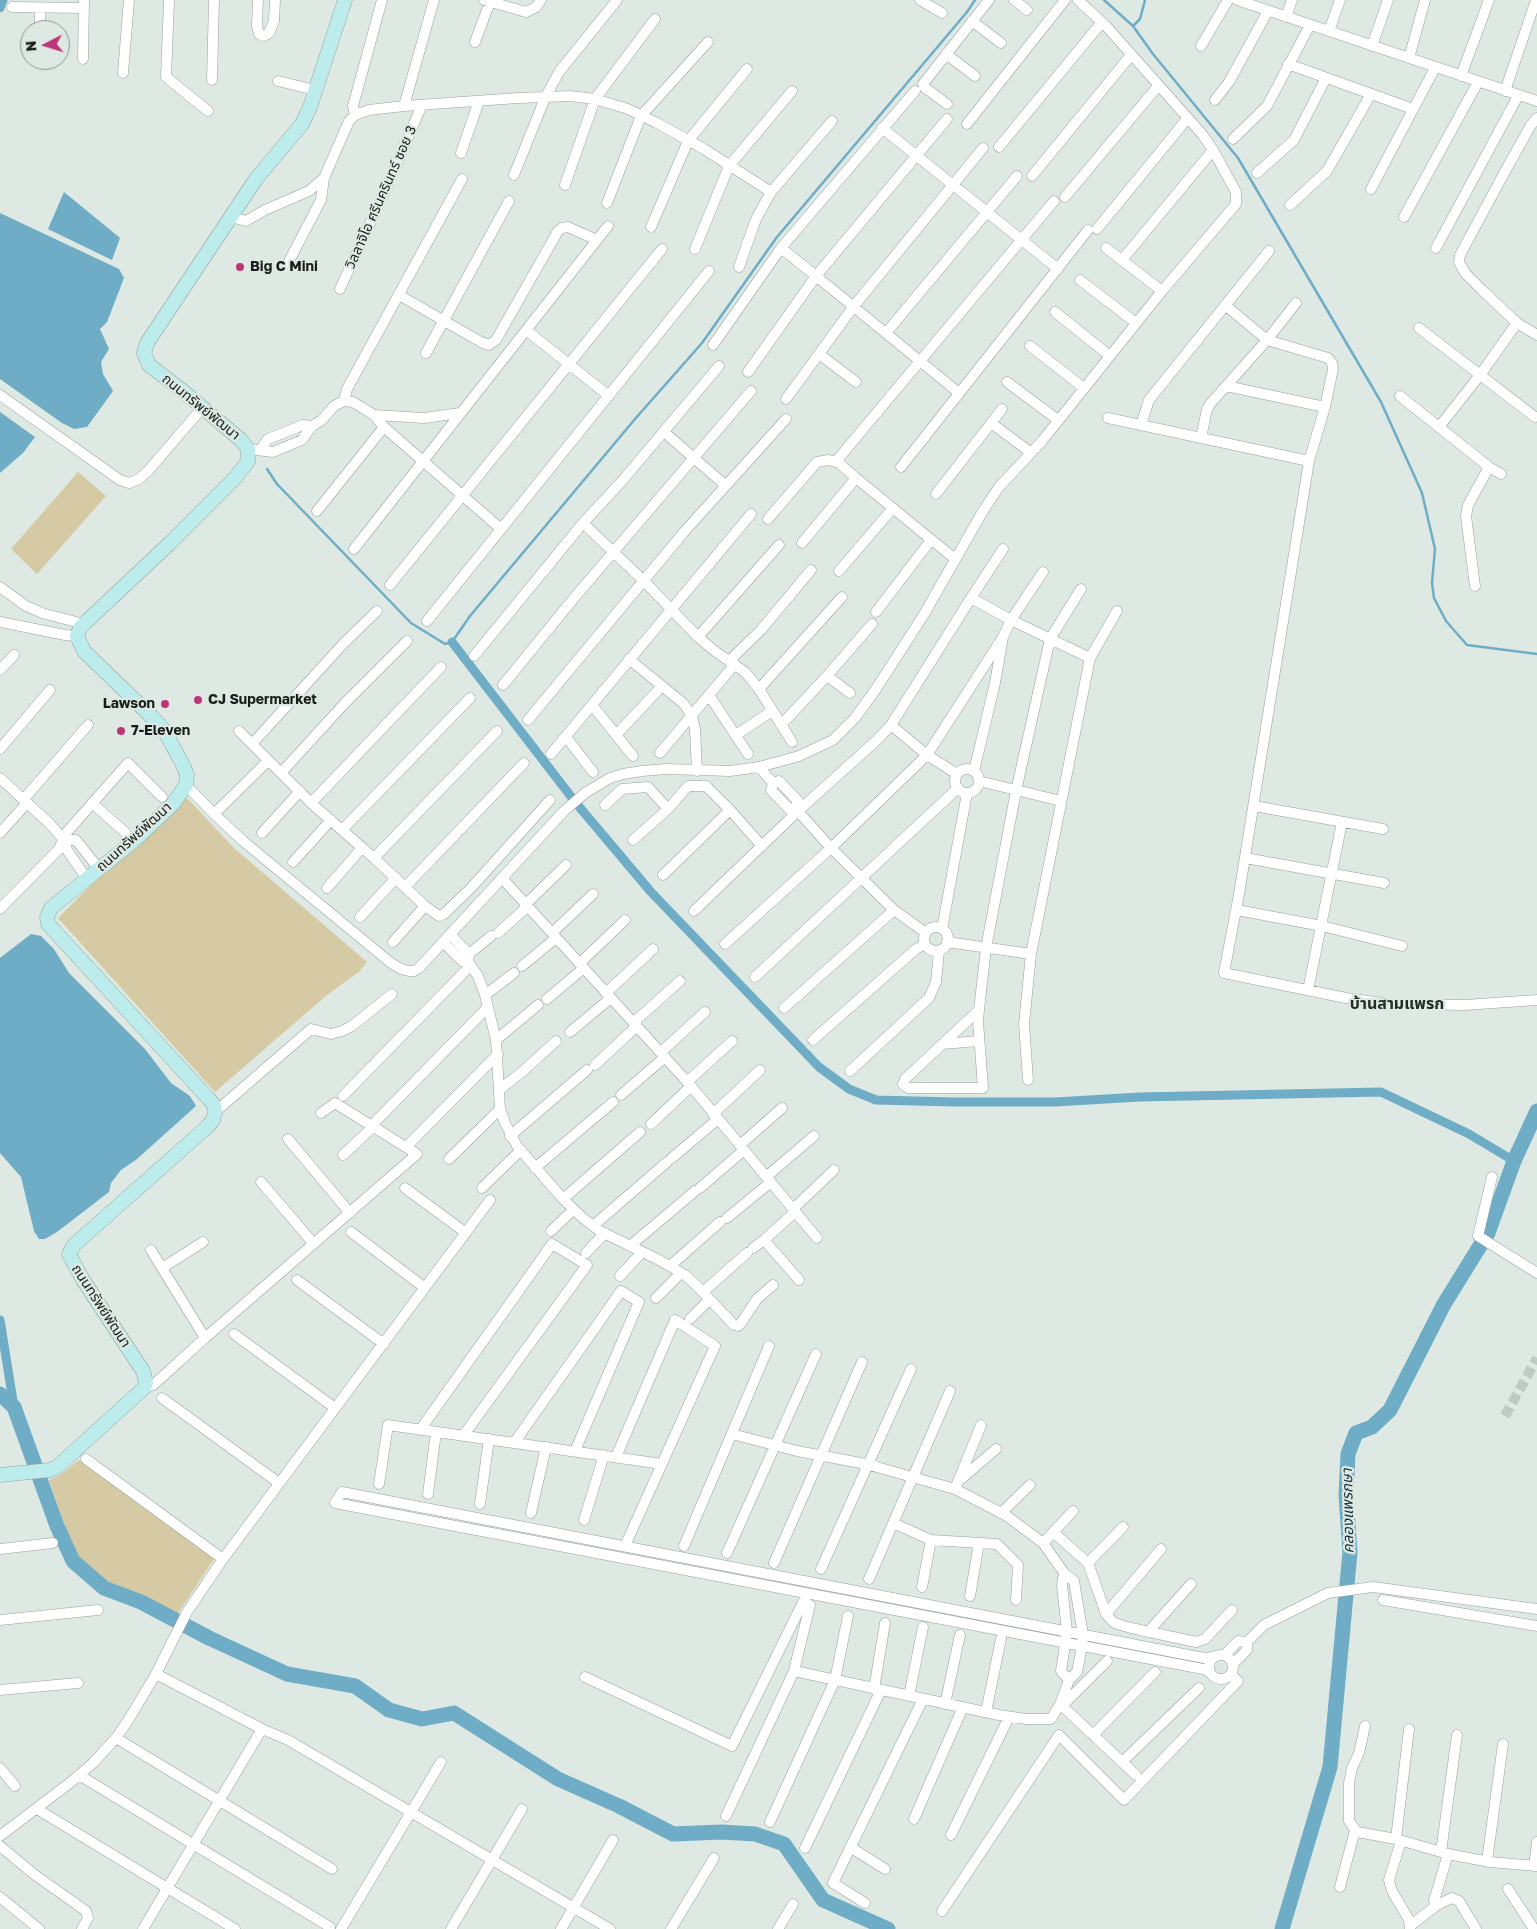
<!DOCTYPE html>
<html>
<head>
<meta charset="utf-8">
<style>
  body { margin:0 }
  #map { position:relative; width:1537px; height:1929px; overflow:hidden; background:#dee9e3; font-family:"Golos Text",sans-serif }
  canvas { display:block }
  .north { position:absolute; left:20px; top:20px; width:50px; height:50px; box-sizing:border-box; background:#dee9e3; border:1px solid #8f9793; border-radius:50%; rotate:265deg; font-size:14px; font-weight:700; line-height:20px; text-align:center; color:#191d1b }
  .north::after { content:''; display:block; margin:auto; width:18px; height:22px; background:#bb3577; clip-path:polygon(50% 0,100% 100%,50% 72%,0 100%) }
</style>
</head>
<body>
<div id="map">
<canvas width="1537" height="1929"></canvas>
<div class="north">N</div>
</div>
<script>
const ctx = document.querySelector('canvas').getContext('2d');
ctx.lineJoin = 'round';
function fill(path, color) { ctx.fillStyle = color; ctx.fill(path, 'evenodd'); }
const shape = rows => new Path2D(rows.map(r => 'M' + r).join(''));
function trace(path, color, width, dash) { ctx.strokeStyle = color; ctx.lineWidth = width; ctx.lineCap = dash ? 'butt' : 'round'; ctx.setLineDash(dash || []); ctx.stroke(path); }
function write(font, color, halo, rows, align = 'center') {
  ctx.font = font + ' "Golos Text","Noto Sans Thai",sans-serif'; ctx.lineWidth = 4.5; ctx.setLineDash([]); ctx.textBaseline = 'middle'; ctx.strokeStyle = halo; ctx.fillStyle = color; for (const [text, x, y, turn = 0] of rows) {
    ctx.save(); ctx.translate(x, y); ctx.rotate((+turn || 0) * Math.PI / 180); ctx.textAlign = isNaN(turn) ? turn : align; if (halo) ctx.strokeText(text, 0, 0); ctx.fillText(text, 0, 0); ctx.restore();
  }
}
const green = shape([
  [78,472,106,496,37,574,11,549],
  [187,798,234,848,367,962,360,971,327,995,215,1092,58,918,103,873],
  [79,1460,214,1559,177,1615,108,1584,83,1565,69,1537,49,1480,60,1475]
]);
const water = shape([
  [64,192,120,238,112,260,48,229],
  [0,213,119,269,124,278,107,322,100,329,109,349,101,362,103,374,113,391,87,427,74,429,62,423,0,379],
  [0,412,35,437,23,453,0,473],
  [31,934,41,936,54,949,69,973,145,1049,171,1083,190,1096,196,1106,137,1159,121,1170,111,1183,109,1192,57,1232,45,1239,39,1239,34,1231,21,1177,0,1153,0,958]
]);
const stream = shape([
  [1104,0,1133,26,1153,54,1238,158,1381,402,1422,493,1435,549,1432,583,1434,598,1446,621,1467,645,1537,654],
  [1133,26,1140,19,1145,0],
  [267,469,277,484,411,623,445,644,452,642,470,616,635,419,702,343,777,237,967,12,975,0]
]);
const canal = shape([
  [0,8,3,0],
  [452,642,576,803,651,892,819,1067,849,1089,876,1100,954,1102,1055,1102,1140,1097,1381,1092,1469,1134,1514,1161],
  [0,1320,14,1407]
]);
const river = shape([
  [0,1394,14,1407,57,1526,73,1561,104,1588,141,1602,209,1638,287,1674,355,1686,389,1710,422,1719,454,1713,558,1779,619,1806,673,1834,722,1832,755,1834,784,1844,823,1900,888,1929],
  [1282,1929,1330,1767,1350,1552,1346,1495,1348,1454,1356,1433,1372,1427,1390,1410,1444,1304,1488,1233,1514,1161,1537,1111]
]);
const streetTunnel = shape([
  [1505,1416,1537,1358]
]);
const street = shape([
  [169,0,166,77,208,111],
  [258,0,257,26,259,34,264,36,269,33,274,21,275,0],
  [484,0,526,12,536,7,541,0],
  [920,0,942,13],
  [1014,0,1027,10],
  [1237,0,1537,101],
  [12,7,84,8],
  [1286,17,1292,0],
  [972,21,1001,43],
  [40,30,40,8],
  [1329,31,1340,0],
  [475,42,490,2],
  [1201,46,1228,0],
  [1372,46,1388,0],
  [946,54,975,76],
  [1409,58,1425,0],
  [83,59,84,0],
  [1288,64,1413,109],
  [123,73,129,0],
  [1461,76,1489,0],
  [212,80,214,0],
  [278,81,315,90],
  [1505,91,1536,0],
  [1215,100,1229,82,1268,11],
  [947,104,924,87,923,84,989,0],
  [404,106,434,0],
  [355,115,353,106,382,0],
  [1537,118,1531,125,1508,166,1460,255,1459,262,1465,273,1483,291,1517,323,1537,335],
  [947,119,816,276,959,393],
  [967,124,1065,0],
  [882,128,1058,269],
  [1233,139,1267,106,1310,25],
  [999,147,1102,22],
  [461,153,479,101],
  [1257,173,1294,140,1326,78],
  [514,175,545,98,559,72,617,0],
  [1032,176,1131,55],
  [565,185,595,99,655,19],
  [1371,189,1435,68],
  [1065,197,1158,86],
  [607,203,641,116,708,42],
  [1290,205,1327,171,1371,94],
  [231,217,246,221,265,210,309,191,324,178,349,121,355,115,369,110,404,106,518,98,570,96,595,99,628,109,657,123,704,149,771,192],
  [1404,217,1478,82],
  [651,227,688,141,747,69],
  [1097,229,1187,119],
  [1106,248,1162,291],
  [1436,248,1518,96],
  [695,249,729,166,792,91],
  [1122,260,1213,150],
  [288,263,321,200,324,178],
  [739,267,756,219,771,192,832,121],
  [1080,280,1136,323],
  [340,289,383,195,422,105],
  [399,295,481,342,489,345,496,340,558,231,562,228,568,227,597,240],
  [1225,305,1267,340,1328,358,1332,363,1333,369,1325,407,1309,461],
  [1055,312,1110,356],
  [1419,328,1535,417],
  [526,330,609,396],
  [886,333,1017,176],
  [713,345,781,248,915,91],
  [1030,346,1084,388],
  [426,353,509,201],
  [819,354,856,382],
  [748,372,816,276,781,248],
  [1007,382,1058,420],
  [1226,386,1325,407],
  [0,395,120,480,129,483,139,479,148,471,203,407],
  [1400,396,1489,467,1468,505,1466,516,1475,586],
  [786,399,854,306,983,148],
  [344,401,347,389,462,179],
  [374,415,424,418,460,413],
  [1108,418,1309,461,1239,894,1224,973,1346,998,1390,1004,1465,1005,1537,1000],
  [991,423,1030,452],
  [1141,425,1149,400,1269,251],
  [312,426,322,420,334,406,344,401,353,402,374,415,384,427,501,529],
  [1439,427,1480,375,1517,323],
  [664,432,725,485],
  [1201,438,1207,409,1210,404,1267,340,1296,303],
  [248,449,273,452,302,440,312,426,303,425,268,439,260,450],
  [901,467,1088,230],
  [1489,467,1501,474],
  [936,494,1002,409],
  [317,511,384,427],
  [768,519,817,462,829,460,839,463],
  [583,523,643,580,698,637,716,652,745,672,759,689,792,742],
  [802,543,856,478],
  [354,549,608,226],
  [1003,549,971,598,1011,620,1090,658,1031,954,1024,1024,1028,1080],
  [955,559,856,478,839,463,838,459,1054,201],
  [839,571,893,508],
  [390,585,662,249],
  [0,587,26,606,42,613,84,624],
  [876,612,931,540],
  [427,621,709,271],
  [0,622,65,635,77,636],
  [698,637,779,545],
  [474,656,583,523,622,481,719,366],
  [1090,658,1117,611],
  [629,659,684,704,692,716,695,729,697,771],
  [730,660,761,630,811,570],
  [0,670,14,655],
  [827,676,850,693],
  [503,685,574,598,751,391],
  [759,689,842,597],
  [709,695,748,754],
  [592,705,633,756],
  [528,720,684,532,786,419],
  [781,725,827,676,872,624],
  [891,725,927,755,957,774],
  [239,731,311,803,374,858,425,906,439,916,444,914,471,888,550,800],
  [616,735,662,686],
  [736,735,772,711],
  [566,737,593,772],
  [252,744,343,644,377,611],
  [0,749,50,690],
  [660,753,735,664],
  [551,754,751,514],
  [759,767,773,783],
  '955 781a12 12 0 1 1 24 0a12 12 0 1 1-24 0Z',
  [974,771,995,683,1003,637,1011,620,1043,572],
  [281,773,344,704,407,641],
  [0,778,50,824,64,840],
  [979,781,1061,801],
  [773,783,779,781,798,801,795,808],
  [773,783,771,790,789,809,795,808],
  [186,785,214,814,243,841,391,963,401,969,409,971,414,971,419,968,564,811,585,793,610,778,623,774,642,771,666,769,730,771,759,767,799,756,833,740,855,718,876,689,923,616,983,511,999,487,1042,441,1162,291,1236,204,1236,192,1213,150,1202,134,1106,26,1078,0],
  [23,800,88,725],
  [92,803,126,833],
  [311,803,441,667],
  [605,805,622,789,648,787,668,809],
  [1254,806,1383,829],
  [795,808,831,848,894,910,926,933],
  [214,814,268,761],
  [342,830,470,698],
  [0,833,27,803],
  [262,833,300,791],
  [633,840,668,809,688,786,706,786,730,810,762,846],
  [374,858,497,731],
  [1245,858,1384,883],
  [293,862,331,820],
  [663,875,730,810],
  [502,878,691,1086,817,1238],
  [87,879,67,850,64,840,76,840,99,869],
  [405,887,524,763],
  [327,888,362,848],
  [525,905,566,865],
  [0,909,59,849,66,833,128,763,162,797],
  [1237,910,1322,926,1402,946],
  [694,911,798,811,877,740,891,725,971,598],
  [360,917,396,878],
  '924 939a12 12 0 1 1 24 0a12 12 0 1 1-24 0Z',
  [942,929,967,793],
  [498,933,527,907],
  [552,933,593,894],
  [450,934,469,954,468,962,478,976,485,995,496,1040,500,1109,505,1123,517,1146,563,1199,584,1219,600,1231,661,1261,685,1275,695,1284,734,1325,738,1326,741,1323,757,1299,773,1285],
  [393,942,425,906],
  [443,942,462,961,468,962],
  [947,942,1031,954],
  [725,944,831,848,927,755,1003,637],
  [469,954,491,936],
  [580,963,625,920],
  [522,966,556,938],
  [755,977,958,788],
  [1308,990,1342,822],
  [606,993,653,949],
  [485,995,514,973],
  [547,999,584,968],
  [784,1008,894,910],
  [979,1010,905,1079,903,1084,908,1088,983,1088,978,1021,979,1010,986,948,1016,791,1050,639,1081,589],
  [634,1022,680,981],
  [570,1032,611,998],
  [496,1040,538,1005],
  [813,1040,916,949,925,944],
  [942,1044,979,1041],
  [661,1052,705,1012],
  [595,1065,637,1026],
  [850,1071,929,998,936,982,939,951],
  [687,1082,732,1041],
  [499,1090,522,1072,556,1041],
  [621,1095,665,1057],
  [343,1096,471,965],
  [215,1112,311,1029,331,1034,342,1031,352,1026,392,994],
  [713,1114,760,1070],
  [374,1123,488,1007],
  [651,1124,691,1086],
  [510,1136,587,1070],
  [288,1139,350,1213],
  [409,1144,498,1054],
  [740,1145,782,1108],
  [343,1155,373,1127],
  [672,1158,718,1119],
  [449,1159,500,1109],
  [535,1168,613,1102],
  [766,1177,814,1136],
  [1492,1177,1478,1236,1537,1273],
  [261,1182,313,1243],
  [405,1188,466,1233],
  [482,1188,521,1150],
  [700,1188,744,1150],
  [563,1199,640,1132],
  [793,1209,834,1170],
  [795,1212,764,1240,799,1280],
  [727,1218,771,1182],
  [593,1226,667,1162],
  [551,1231,573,1210],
  [351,1232,425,1288],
  [630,1246,695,1191],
  [753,1248,764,1240],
  [151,1250,205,1338],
  [586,1253,605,1233],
  [670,1266,720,1222],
  [162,1268,203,1242],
  [620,1276,642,1252],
  [297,1280,384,1344],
  [703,1292,747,1253],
  [656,1298,681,1273],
  [690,1319,709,1300],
  [234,1334,335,1408],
  [144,1388,153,1385,161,1378,205,1338,417,1154,335,1103,321,1113],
  [162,1398,279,1483],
  [420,1430,552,1244,587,1265,463,1436],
  [732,1434,797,1451,866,1464,955,1489,1007,1516,1043,1543,1064,1573],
  [514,1443,621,1291,639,1302,575,1451],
  [616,1457,675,1320,715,1346,625,1546],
  [86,1459,223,1559],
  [961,1479,996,1449],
  [379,1484,388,1425,662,1464],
  [955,1489,981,1425],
  [428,1494,436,1432],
  [480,1504,489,1439],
  [531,1513,546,1447],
  [1001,1513,1030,1485],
  [584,1520,604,1455],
  [893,1523,931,1540,997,1544,1018,1565,1016,1600],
  [1053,1532,1088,1563,1106,1614,1114,1623,1131,1628,1196,1642,1205,1639,1232,1610],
  [1043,1543,1073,1511],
  [684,1546,769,1346],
  [0,1549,53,1543],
  [727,1553,816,1354],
  [774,1563,862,1362],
  [1088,1563,1123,1527],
  [821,1569,911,1369],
  [1064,1573,1074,1581,1083,1635,1082,1646,1077,1672,1069,1680,1061,1671,1067,1632,1062,1585,1064,1573],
  [869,1579,950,1391],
  [922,1587,931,1540],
  [970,1596,979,1543],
  [1383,1600,1537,1626],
  [810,1605,794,1671,999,1715,1026,1719,1051,1719,1060,1704,1069,1680],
  [1106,1614,1161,1549],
  [0,1620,98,1610],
  [1148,1632,1191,1584],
  '1209 1667a12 12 0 1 1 24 0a12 12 0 1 1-24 0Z',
  [1225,1655,1238,1641,1247,1642],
  [1233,1664,1247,1650,1247,1642,1264,1625,1328,1593,1373,1587,1537,1609],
  [1210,1672,1203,1669,335,1503,342,1492,1204,1658,1213,1657],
  [156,1674,262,1729],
  [585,1677,732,1746,807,1594],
  [874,1689,885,1623],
  [0,1690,78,1683],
  [909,1696,923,1627],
  [945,1704,960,1635],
  [1060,1704,1136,1775],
  [1062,1706,1107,1661],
  [986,1712,1001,1639],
  [1365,1726,1359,1753,1352,1768,1349,1783,1349,1821,1357,1832,1396,1839,1448,1854,1490,1862,1537,1866],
  [1093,1735,1155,1672],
  [116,1738,332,1869],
  [1122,1762,1199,1688],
  [0,1768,15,1786],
  [79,1775,330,1927],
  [37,1809,235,1929],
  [726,1816,794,1671],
  [914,1819,963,1707],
  [770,1822,835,1680,848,1616],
  [951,1835,1009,1717],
  [0,1836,71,1782,93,1763,116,1738,129,1719,156,1674,187,1612,223,1559,490,1200],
  [1396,1839,1409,1729],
  [1401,1841,1389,1880,1392,1891,1409,1920,1410,1929],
  [0,1846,35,1875,86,1911,88,1918,82,1929],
  [850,1847,885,1869],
  [805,1848,881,1690],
  [1441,1852,1457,1735],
  [1448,1854,1434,1901,1437,1905,1452,1898,1459,1901,1476,1929],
  [1487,1861,1503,1744],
  [1534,1866,1537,1842],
  [1340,1887,1355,1830],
  [1508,1889,1534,1929],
  [0,1897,39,1929],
  [865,1903,833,1883,923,1699],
  [942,1911,1059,1735,1124,1800,1238,1681,1231,1675],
  [1410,1926,1437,1905],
  [143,1929,262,1729,288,1740,610,1929],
  [341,1929,441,1762],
  [451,1929,522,1809],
  [561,1929,613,1840],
  [671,1929,714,1858],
  [778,1929,793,1904]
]);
const secondary = shape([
  [0,1475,50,1470,57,1467,144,1388,146,1383,143,1371,83,1280,69,1254,74,1245,207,1127,213,1120,215,1112,214,1105,208,1098,48,924,47,917,51,908,136,839,173,804,186,785,187,775,183,765,164,730,153,718,84,651,77,636,80,628,87,621,169,544,236,477,248,461,248,449,241,440,183,391,149,365,144,353,147,343,256,179,302,124,310,107,345,0]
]);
const markers = [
  [240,267,5,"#bb3577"],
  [198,700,5,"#bb3577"],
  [165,704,5,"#bb3577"],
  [121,731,5,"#bb3577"]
];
const streetNames = [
  ["วิลลาจิโอ ศรีนครินทร์ ซอย 3",381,197,-66],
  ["ถนนทรัพย์พัฒนา",201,407,39],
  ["ถนนทรัพย์พัฒนา",134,837,-42],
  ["ถนนทรัพย์พัฒนา",101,1306,57]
];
const poiNames = [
  ["Big C Mini",250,267],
  ["CJ Supermarket",208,700],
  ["Lawson",155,704,"right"],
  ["7-Eleven",131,731]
];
const waterNames = [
  ["คลองแพรกษา",1348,1511,-91]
];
const quarterNames = [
  ["บ้านสามแพรก",1397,1004]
];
fill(green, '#d5caa4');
fill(water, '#6facc6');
trace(stream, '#6facc6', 2.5);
trace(canal, '#6facc6', 9);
trace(river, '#6facc6', 15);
trace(streetTunnel, '#c0cac5', 10, [10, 5]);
trace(street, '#97a19b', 11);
trace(secondary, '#97a19b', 15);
trace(street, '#fff', 10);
trace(secondary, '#bcedec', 14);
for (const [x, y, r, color] of markers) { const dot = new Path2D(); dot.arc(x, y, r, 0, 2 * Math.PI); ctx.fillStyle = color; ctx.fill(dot); trace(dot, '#dee9e3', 2); }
write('14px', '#191d1b', '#dee9e3', streetNames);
write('bold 14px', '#191d1b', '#dee9e3', poiNames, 'left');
write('italic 15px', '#14323e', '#dee9e3', waterNames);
write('bold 16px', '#232c27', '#dee9e3', quarterNames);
</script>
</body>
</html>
